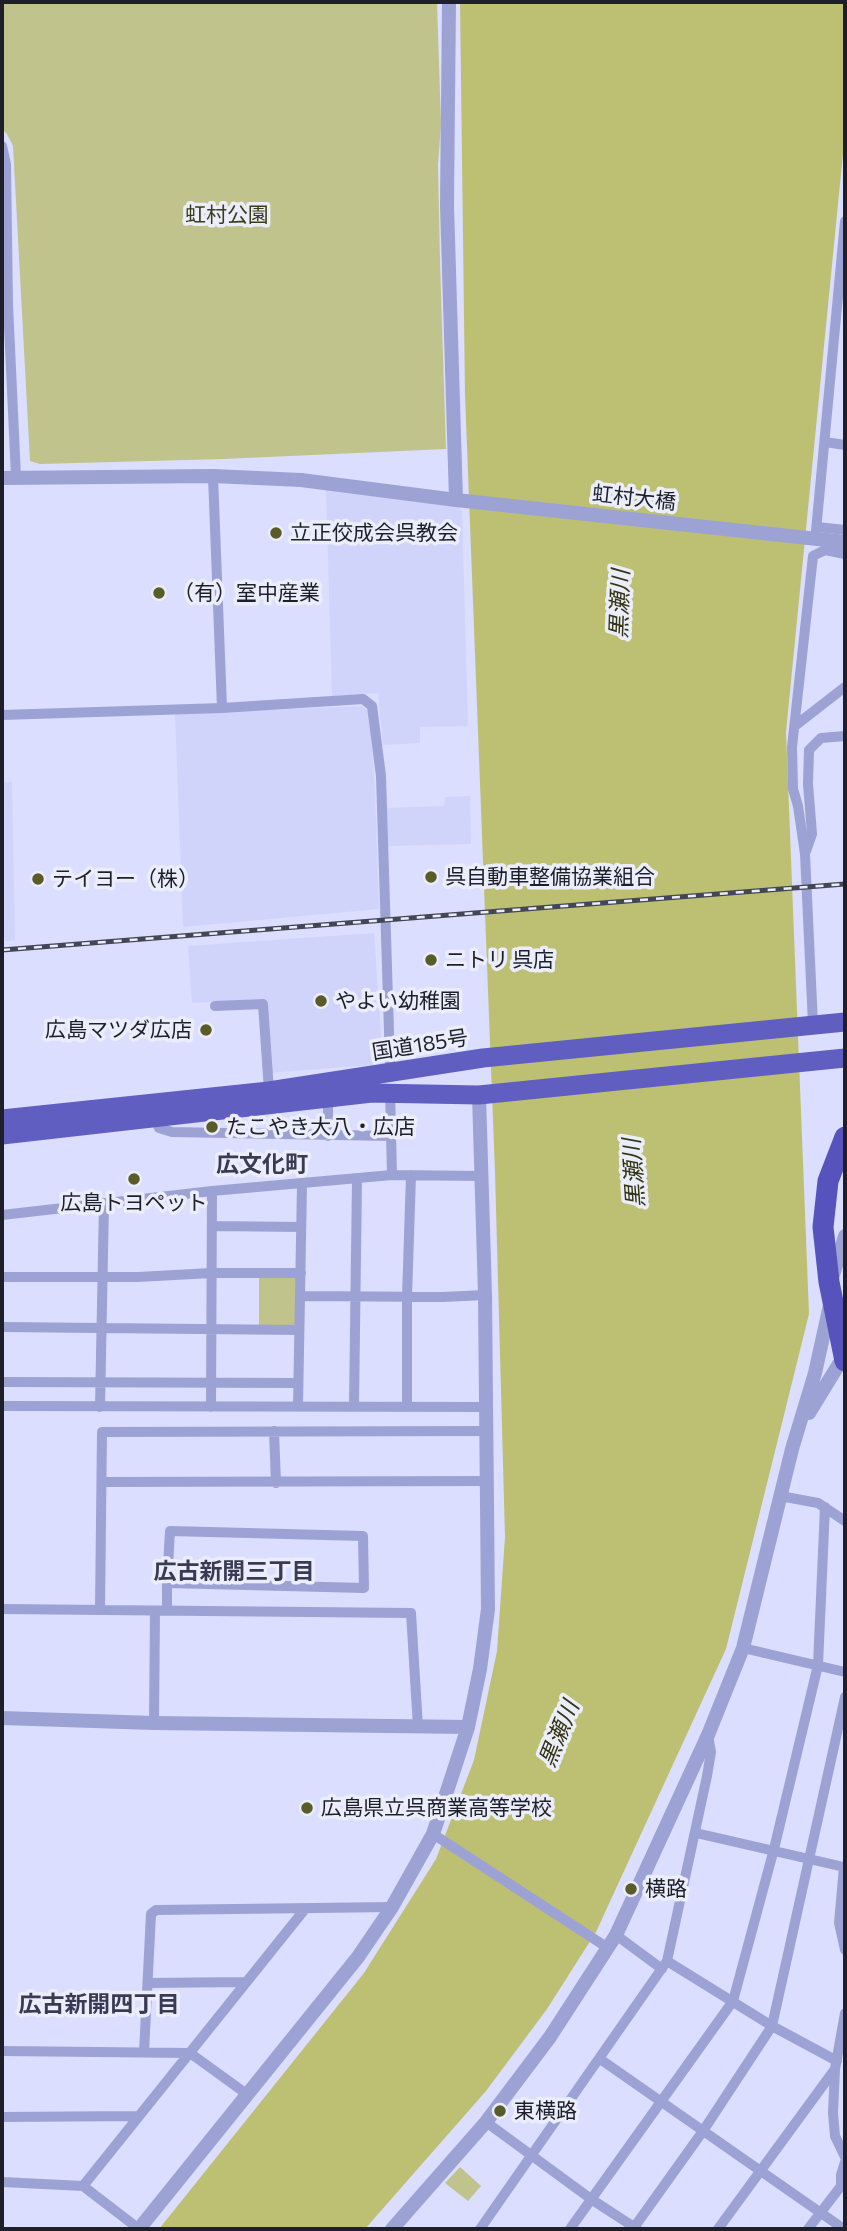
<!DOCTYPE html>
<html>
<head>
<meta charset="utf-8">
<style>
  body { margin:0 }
  #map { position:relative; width:847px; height:2231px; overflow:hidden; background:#dbdefe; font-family:Commissioner,sans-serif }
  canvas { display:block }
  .frame { position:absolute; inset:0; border:4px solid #1e1f2a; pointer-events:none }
</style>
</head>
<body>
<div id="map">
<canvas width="847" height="2231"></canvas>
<div class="frame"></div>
</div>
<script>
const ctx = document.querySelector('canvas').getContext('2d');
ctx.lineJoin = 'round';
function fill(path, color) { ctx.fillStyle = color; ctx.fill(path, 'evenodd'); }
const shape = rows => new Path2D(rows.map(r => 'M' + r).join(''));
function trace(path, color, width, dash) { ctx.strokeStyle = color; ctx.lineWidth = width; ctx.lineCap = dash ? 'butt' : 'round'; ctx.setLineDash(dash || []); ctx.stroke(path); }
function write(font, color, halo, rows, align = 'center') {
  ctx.font = font + ' Commissioner,"Noto Sans JP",sans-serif'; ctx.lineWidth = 7; ctx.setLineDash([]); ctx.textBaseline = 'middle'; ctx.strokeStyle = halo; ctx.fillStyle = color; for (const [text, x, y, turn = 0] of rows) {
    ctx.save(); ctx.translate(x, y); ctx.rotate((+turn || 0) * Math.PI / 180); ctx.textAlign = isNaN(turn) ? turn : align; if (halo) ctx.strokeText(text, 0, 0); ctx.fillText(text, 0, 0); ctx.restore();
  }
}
const built = shape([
  [326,490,457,506,462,511,468,726,420,727,420,743,383,745,378,693,332,696],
  [361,706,369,711,375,788,379,909,183,927,175,714],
  [2,782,12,782,15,940,5,941,5,938,2,938],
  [470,796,471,844,388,846,387,808,444,806,445,797],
  [374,933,383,1064,268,1073,262,999,192,1003,188,946]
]);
const green = shape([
  [3,2,437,2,441,125,438,165,440,261,446,449,223,459,40,464,30,461,13,146,7,134,2,129],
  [259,1276,294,1276,297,1279,296,1323,293,1326,259,1326],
  [460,2167,481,2186,468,2201,445,2183]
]);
const water = shape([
  [460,2,845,2,845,133,786,732,809,1314,726,1649,596,1932,547,2009,486,2091,365,2229,159,2229,364,1973,436,1859,474,1760,497,1651,505,1537,495,1172,465,395]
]);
const minor = shape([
  [2,146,6,164,8,304,16,477],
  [825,442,845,445],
  [213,476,222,708],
  [817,527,845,530],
  [816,531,845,221],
  [2,715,222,708,363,699,372,706,381,776,390,1063,388,1074],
  [796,725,845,687],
  [806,851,812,834,808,784,809,750,821,738,845,736],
  [215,1006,263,1004,269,1091],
  [813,1024,805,854,798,806,793,789,792,747,813,556,825,550,845,554],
  [390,1090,392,1175],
  [328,1098,328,1136],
  [154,1118,159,1128,172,1132,392,1136],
  [2,1215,212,1191,392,1175,482,1176],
  [213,1226,301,1227],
  [2,1277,138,1277,211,1273,301,1273],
  [301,1296,443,1297,485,1295],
  [2,1327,299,1330],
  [2,1382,298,1383],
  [2,1406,486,1407],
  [298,1406,302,1184],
  [354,1406,357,1179],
  [407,1406,407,1297,411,1175],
  [100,1407,104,1203],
  [211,1407,212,1191],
  [274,1431,276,1483],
  [102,1482,488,1481],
  [780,1496,818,1503,845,1521],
  [167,1583,364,1588,363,1536,170,1531,167,1583,167,1610],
  [2,1609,411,1613,418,1727],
  [100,1609,102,1432,487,1431],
  [743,1648,845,1672],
  [154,1723,155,1611],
  [696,1833,844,1867,839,1923,845,1950],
  [433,1834,608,1948],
  [616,1935,662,1969],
  [667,1961,772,2026,837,2061],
  [148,1983,245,1982],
  [845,2013,835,2069,833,2113,835,2136,845,2157],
  [2,2051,190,2053,248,2095],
  [144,2052,151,1914,156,1910,392,1907],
  [600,2059,844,2229],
  [2,2117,138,2116],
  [486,2122,591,2199,637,2229],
  [2,2182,83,2186,139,2229],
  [83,2186,305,1909],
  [480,2229,667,1961,707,1776,711,1752,708,1735],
  [570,2229,733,2001,774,1849,818,1665,825,1507],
  [633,2229,703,2131,772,2026,845,1697],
  [718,2229,835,2069],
  [808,2229,841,2186,841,2175,845,2162]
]);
const tertiary = shape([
  [2,478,213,476,301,480,456,500,447,205,449,2],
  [456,500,845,542],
  [833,1275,845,1236],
  [809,1413,839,1364],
  [2,1718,154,1723,468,1727],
  [139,2229,358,1957,392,1907,433,1834,468,1727,480,1669,488,1609,485,1295,479,1095],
  [392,2229,486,2122,550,2037,616,1935,708,1735,743,1648,792,1449,815,1373,830,1305]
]);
const trunk = shape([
  [2,1119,269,1091,483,1058,845,1022],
  [2,1135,372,1093,479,1095,845,1058]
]);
const rail = shape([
  [2,950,845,884]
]);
const motorwayBridge = shape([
  [845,1137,828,1181,823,1227,829,1282,845,1361]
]);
const markers = [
  [276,533,7,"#595b28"],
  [159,593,7,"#595b28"],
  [431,877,7,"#595b28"],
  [38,879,7,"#595b28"],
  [431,960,7,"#595b28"],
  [321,1001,7,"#595b28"],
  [206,1030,7,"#595b28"],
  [212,1127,7,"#595b28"],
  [134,1179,7,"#595b28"],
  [307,1808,7,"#595b28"],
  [631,1889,7,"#595b28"],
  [500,2111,7,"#595b28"]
];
const parkNames = [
  ["虹村公園",227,215]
];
const streetNames = [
  ["虹村大橋",634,498,6],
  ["国道185号",420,1045,-9]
];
const poiNames = [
  ["立正佼成会呉教会",290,533],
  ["（有）室中産業",173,593],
  ["呉自動車整備協業組合",445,877],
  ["テイヨー（株）",52,879],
  ["ニトリ 呉店",445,960],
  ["やよい幼稚園",335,1001],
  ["広島マツダ広店",192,1030,"right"],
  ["たこやき大八・広店",226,1127],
  ["広島トヨペット",134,1203,"center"],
  ["広島県立呉商業高等学校",321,1808],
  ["横路",645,1889],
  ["東横路",514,2111]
];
const waterNames = [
  ["黒瀬川",620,604,-88],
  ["黒瀬川",634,1173,-94],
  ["黒瀬川",559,1734,-68]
];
const neighbourhoodNames = [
  ["広文化町",262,1164],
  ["広古新開三丁目",234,1571],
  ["広古新開四丁目",99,2004]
];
fill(built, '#d0d4fb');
fill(green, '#c0c38b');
fill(water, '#bdc072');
trace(minor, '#9da2d4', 10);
trace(tertiary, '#9da2d4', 14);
trace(trunk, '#605ec0', 19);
trace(rail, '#444555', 5);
trace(rail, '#ebedfa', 2.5, [8]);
trace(motorwayBridge, '#5753bc', 21);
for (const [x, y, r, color] of markers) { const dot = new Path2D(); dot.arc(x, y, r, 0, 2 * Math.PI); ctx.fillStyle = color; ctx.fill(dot); trace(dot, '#ebedfa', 2.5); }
write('21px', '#3a3b19', '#ebedfa', parkNames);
write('21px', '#1e1f2a', '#ebedfa', streetNames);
write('21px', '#1e1f2a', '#ebedfa', poiNames, 'left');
write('italic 23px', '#343513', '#ebedfa', waterNames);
write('bold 23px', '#393b54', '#ebedfa', neighbourhoodNames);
</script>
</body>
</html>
